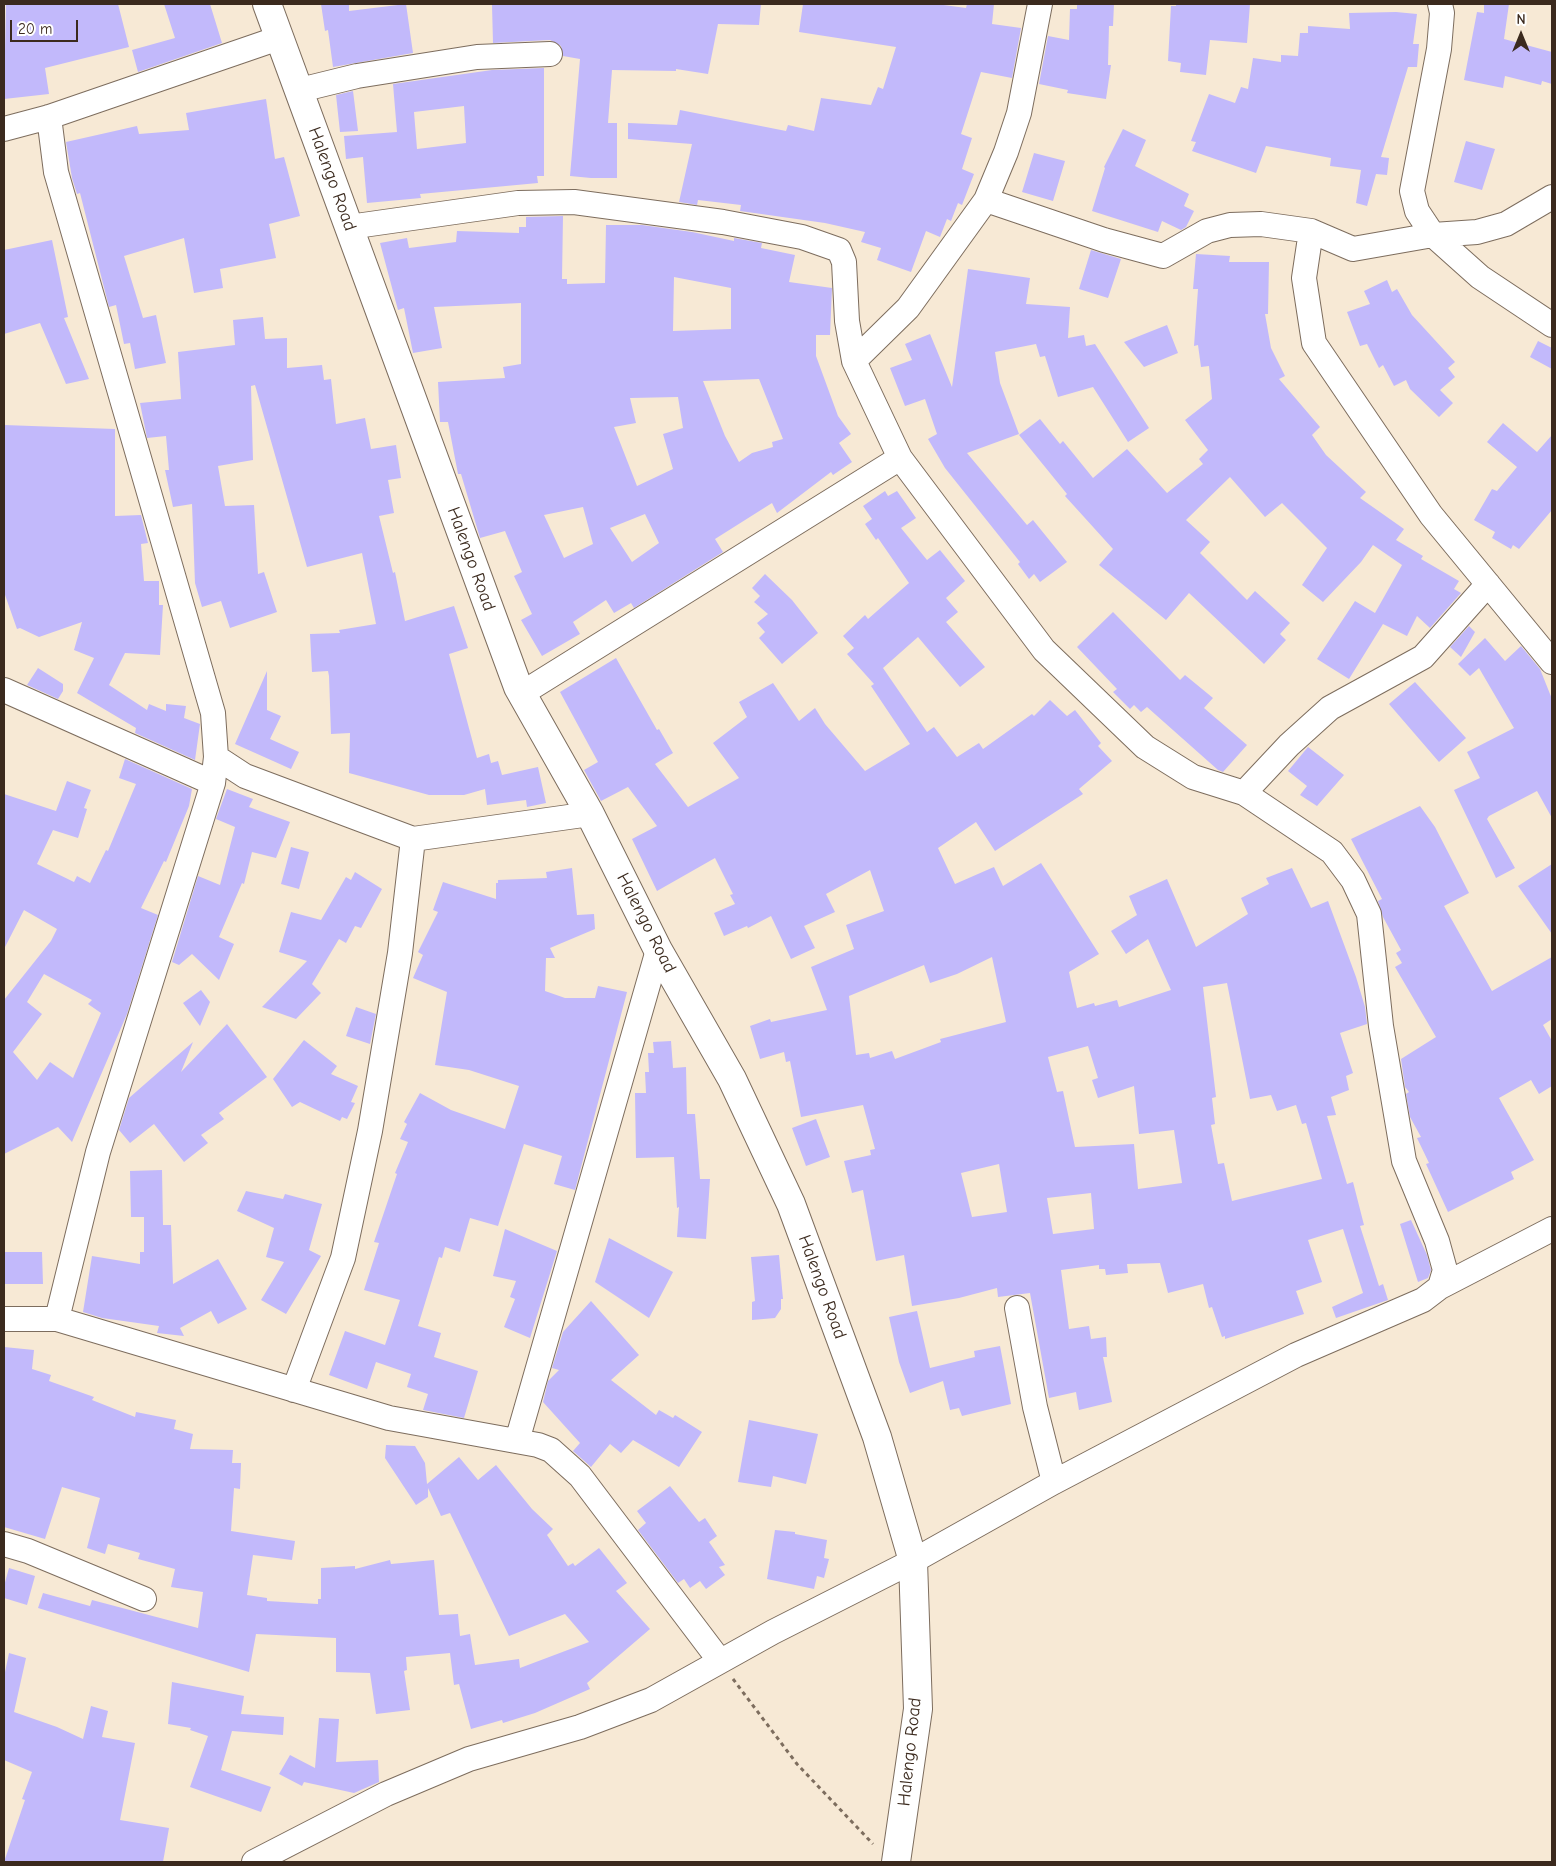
<!DOCTYPE html>
<html>
<head>
<meta charset="utf-8">
<style>
  body { margin:0 }
  #map { position:relative; width:1556px; height:1866px; overflow:hidden; background:#f7e9d5; font-family:"Comic Neue",sans-serif }
  canvas { display:block }
  .frame { position:absolute; inset:0; border:5px solid #3b2a1e; pointer-events:none }
  .north { position:absolute; left:1496px; top:10px; width:50px; height:50px; -webkit-text-stroke:4px #fff; paint-order:stroke; rotate:0deg; font-size:14px; font-weight:700; line-height:20px; text-align:center; color:#3b2a1e }
  .north::after { content:''; display:block; margin:auto; width:18px; height:22px; background:#3b2a1e; clip-path:polygon(50% 0,100% 100%,50% 72%,0 100%) }
  .scale { position:absolute; left:10px; top:20px; width:68px; height:22px; box-sizing:border-box; border:2px solid #3b2a1e; border-top:0; padding-left:6px; font-size:15px; line-height:18px; white-space:nowrap; color:#3b2a1e; -webkit-text-stroke:4px #fff; paint-order:stroke }
</style>
</head>
<body>
<div id="map">
<canvas width="1556" height="1866"></canvas>
<div class="frame"></div>
<div class="north">N</div>
<div class="scale">20 m</div>
</div>
<script>
const ctx = document.querySelector('canvas').getContext('2d');
ctx.lineJoin = 'round';
function fill(path, color) { ctx.fillStyle = color; ctx.fill(path, 'evenodd'); }
const shape = rows => new Path2D(rows.map(r => 'M' + r).join(''));
function trace(path, color, width, dash) { ctx.strokeStyle = color; ctx.lineWidth = width; ctx.lineCap = dash ? 'butt' : 'round'; ctx.setLineDash(dash || []); ctx.stroke(path); }
function write(font, color, halo, rows, align = 'center') {
  ctx.font = font + ' "Comic Neue",sans-serif'; ctx.lineWidth = 4; ctx.setLineDash([]); ctx.textBaseline = 'middle'; ctx.strokeStyle = halo; ctx.fillStyle = color; for (const [text, x, y, turn = 0] of rows) {
    ctx.save(); ctx.translate(x, y); ctx.rotate((+turn || 0) * Math.PI / 180); ctx.textAlign = isNaN(turn) ? turn : align; if (halo) ctx.strokeText(text, 0, 0); ctx.fillText(text, 0, 0); ctx.restore();
  }
}
const building = shape([
  [6,4,118,4,129,47,45,68,49,94,4,99],
  [164,4,210,4,222,43,138,72,132,50,175,38],
  [321,4,349,4,349,11,406,4,413,53,333,67,328,30,325,31],
  [543,4,761,4,759,25,718,24,708,74,676,69,676,71,612,70,608,123,617,123,617,178,591,178,570,176,580,59,563,56,561,46,550,40,493,43,492,5],
  [803,4,936,4,966,8,967,4,994,4,992,24,1021,28,1012,78,981,72,961,134,972,138,962,169,974,174,962,205,958,203,951,221,947,219,940,237,926,231,911,272,877,260,881,248,861,242,865,232,825,223,740,211,741,205,698,200,697,205,679,202,692,144,628,139,628,123,677,125,680,110,786,131,788,125,814,131,821,98,871,105,878,87,883,89,896,47,799,32],
  [1077,4,1114,4,1113,26,1109,26,1108,65,1111,65,1106,99,1067,93,1068,90,1039,84,1048,36,1069,40,1070,9,1077,9],
  [1176,4,1250,4,1247,43,1210,40,1206,75,1180,72,1181,63,1168,61,1171,6,1176,6],
  [1484,4,1509,4,1504,39,1552,52,1552,84,1542,81,1541,85,1505,76,1503,88,1464,80,1477,12,1484,13],
  [1396,12,1417,14,1413,44,1419,44,1417,67,1408,67,1381,157,1389,158,1387,175,1376,174,1367,206,1356,203,1361,170,1330,166,1331,158,1266,146,1256,173,1192,151,1196,142,1191,141,1209,94,1235,103,1241,87,1248,89,1253,58,1281,62,1281,55,1298,56,1300,33,1308,33,1308,26,1350,29,1349,13],
  [544,68,544,176,537,176,538,183,420,194,421,198,367,203,363,157,346,159,344,136,397,132,393,84,492,70],
  [464,106,466,143,417,149,414,112],
  [353,91,358,131,340,132,336,95],
  [266,99,275,159,284,157,300,216,269,224,276,258,220,269,223,288,194,293,184,238,124,256,143,318,156,315,166,363,135,369,130,343,124,344,116,305,109,307,80,193,77,194,72,178,66,142,137,126,139,134,189,130,186,113],
  [1123,129,1146,140,1135,166,1189,194,1184,206,1194,211,1186,227,1181,230,1162,221,1158,232,1092,211,1105,168,1104,167],
  [1466,141,1495,149,1482,190,1454,182],
  [1034,153,1065,161,1053,201,1022,192],
  [563,216,562,279,567,279,567,284,605,283,606,225,642,225,692,232,734,241,734,238,762,243,761,248,795,255,789,282,832,288,830,335,816,335,816,356,838,416,851,434,839,443,852,462,833,475,831,472,777,513,772,503,715,539,723,552,634,608,631,603,614,613,606,600,573,622,580,634,542,656,521,620,532,614,514,576,522,572,505,531,480,538,461,474,458,474,448,422,440,422,438,382,505,378,503,367,521,364,521,303,434,307,442,348,413,353,404,308,398,310,380,243,407,238,409,248,456,242,457,231,519,233,519,227,526,227,526,217],
  [674,277,731,288,731,329,673,331],
  [759,379,783,439,772,442,773,447,752,453,739,462,725,436,703,381],
  [678,397,683,428,663,434,673,469,637,486,614,427,636,423,630,398],
  [583,507,593,544,564,558,544,515],
  [645,514,659,543,632,562,610,528],
  [52,240,68,317,64,318,89,379,66,384,40,323,4,334,4,250],
  [1091,250,1121,259,1108,298,1079,289],
  [1196,254,1230,256,1229,262,1269,262,1268,314,1265,314,1271,348,1285,376,1279,379,1320,427,1312,435,1326,455,1366,492,1360,498,1404,529,1396,540,1423,556,1421,559,1459,581,1454,589,1461,593,1430,628,1417,616,1407,636,1383,624,1349,679,1317,659,1355,601,1375,613,1402,565,1373,545,1361,562,1323,602,1302,585,1327,548,1282,503,1265,517,1230,477,1186,520,1210,542,1200,553,1247,600,1255,591,1290,623,1280,634,1286,640,1264,664,1189,593,1166,620,1099,565,1113,549,1065,496,1067,494,1019,435,1040,419,1060,444,1063,441,1093,478,1127,449,1167,493,1203,464,1199,459,1208,450,1185,420,1212,399,1209,366,1201,367,1198,345,1194,346,1198,289,1193,289],
  [968,269,1030,278,1026,304,1070,307,1068,338,1084,335,1086,346,1095,344,1149,428,1128,442,1093,387,1058,397,1045,356,1040,357,1036,344,995,352,1000,383,1019,434,967,453,1027,525,1033,520,1067,562,1040,582,1034,574,1029,579,1018,564,1020,562,945,468,928,439,937,434,925,399,905,406,890,368,912,360,905,344,930,334,952,387],
  [1387,280,1392,292,1397,289,1412,315,1455,362,1448,368,1455,377,1440,390,1453,403,1439,417,1410,389,1406,380,1394,386,1383,365,1379,368,1367,344,1360,346,1347,312,1370,304,1364,291],
  [263,317,265,339,287,338,287,368,322,365,324,380,331,379,336,424,365,418,371,449,396,445,401,478,388,480,394,513,379,516,393,573,395,572,405,621,454,606,468,648,449,654,477,758,489,754,491,763,498,761,502,775,538,767,546,803,527,807,526,800,487,805,485,789,464,795,429,795,349,773,350,733,331,734,329,676,328,671,312,672,310,634,340,633,339,630,376,624,362,553,307,567,255,385,251,386,253,460,218,466,225,506,254,505,258,574,264,572,277,612,230,628,221,601,202,607,195,583,192,504,173,507,165,470,169,470,166,436,147,438,140,403,181,399,178,352,235,345,233,320],
  [1167,325,1178,353,1144,367,1124,342],
  [1538,341,1552,348,1552,369,1530,357],
  [1503,423,1537,452,1552,435,1552,510,1519,549,1513,545,1511,549,1492,538,1495,532,1474,520,1492,489,1497,491,1517,467,1487,442],
  [4,425,115,429,115,516,141,515,148,543,141,544,144,581,159,581,159,605,163,605,160,655,125,653,109,685,147,710,149,704,166,711,166,704,186,706,184,718,200,724,195,760,135,733,136,728,77,693,94,658,74,650,82,622,39,637,20,628,17,629,4,592],
  [885,491,888,496,897,491,916,518,901,528,927,560,940,550,965,581,946,598,958,612,946,622,985,667,960,687,918,637,883,668,927,732,934,727,957,757,979,743,983,749,1032,714,1034,716,1050,700,1067,716,1075,710,1101,743,1098,746,1112,761,1079,789,1083,794,995,851,976,822,938,848,955,884,994,867,1003,886,1041,863,1099,954,1069,972,1077,1008,1094,1003,1095,1006,1117,1000,1119,1007,1171,990,1148,939,1126,954,1111,931,1137,915,1129,896,1167,879,1196,947,1248,914,1241,898,1269,884,1266,878,1292,868,1311,908,1328,901,1356,977,1365,1007,1367,1024,1340,1033,1353,1073,1346,1076,1349,1090,1331,1097,1336,1115,1327,1116,1347,1184,1353,1182,1364,1225,1360,1226,1379,1286,1383,1284,1388,1300,1336,1318,1332,1307,1363,1293,1343,1229,1308,1240,1322,1282,1296,1291,1304,1314,1225,1339,1225,1336,1222,1337,1212,1307,1209,1308,1203,1284,1168,1293,1160,1263,1127,1264,1128,1273,1106,1275,1105,1269,1099,1269,1099,1265,1061,1270,1069,1329,1089,1326,1091,1339,1106,1337,1107,1357,1103,1357,1112,1402,1079,1410,1076,1392,1049,1398,1030,1293,998,1297,997,1288,959,1298,912,1306,904,1255,876,1261,863,1190,852,1193,844,1161,871,1155,870,1150,875,1149,863,1105,801,1117,790,1061,786,1062,784,1052,760,1059,750,1026,770,1019,771,1022,827,1010,811,967,854,949,846,925,884,911,870,870,826,894,835,912,804,926,815,948,791,959,771,916,748,928,747,926,724,936,714,913,735,904,730,895,733,894,715,858,657,891,632,839,657,826,628,787,601,801,584,770,598,762,560,692,616,658,657,730,659,729,673,753,655,764,688,807,739,778,713,743,747,717,739,702,773,683,799,721,815,708,825,724,865,771,910,744,871,686,874,684,847,654,854,648,843,636,865,615,868,619,909,583,878,538,876,540,865,524,872,519,863,506],
  [992,957,1006,1022,940,1039,941,1042,895,1059,892,1051,870,1058,869,1053,856,1055,849,996,924,965,930,983,957,974],
  [1227,983,1250,1099,1271,1095,1277,1111,1296,1105,1302,1124,1306,1123,1322,1179,1232,1201,1224,1163,1218,1164,1211,1125,1215,1124,1212,1098,1216,1097,1203,987],
  [1088,1046,1098,1078,1092,1080,1098,1098,1134,1086,1139,1134,1174,1130,1182,1183,1138,1189,1134,1144,1075,1147,1063,1091,1057,1092,1048,1057],
  [999,1164,1007,1212,972,1217,961,1173],
  [1091,1193,1094,1229,1053,1234,1047,1198],
  [765,574,792,600,818,633,782,664,759,638,765,632,757,623,768,614,754,602,760,596,752,588],
  [1113,612,1180,680,1185,675,1213,698,1204,708,1247,745,1223,772,1218,770,1147,707,1141,712,1134,705,1130,709,1113,692,1117,689,1077,647],
  [1469,626,1475,632,1461,657,1450,647],
  [1485,638,1505,661,1521,646,1540,669,1552,699,1552,818,1537,791,1489,816,1487,819,1515,868,1496,878,1454,790,1480,778,1467,752,1514,728,1479,668,1470,676,1458,664],
  [38,668,63,684,63,691,58,699,27,685],
  [267,671,267,710,281,716,270,739,299,752,291,769,235,744],
  [1415,682,1466,738,1439,762,1389,704],
  [1308,747,1344,775,1317,806,1300,795,1307,786,1288,771],
  [125,759,192,789,189,806,166,862,164,861,141,908,158,915,127,1014,72,1142,58,1127,4,1154,4,1000,51,941,57,929,24,910,4,949,4,794,56,811,67,781,91,790,84,808,87,809,78,838,53,830,37,864,74,882,77,876,90,883,106,850,108,851,136,784,119,778],
  [44,974,92,1000,88,1004,101,1013,73,1078,50,1062,37,1080,13,1052,42,1014,27,1002],
  [227,789,253,799,249,807,290,822,276,858,252,852,244,884,242,883,219,937,234,944,219,980,192,954,179,965,172,962,198,876,220,885,235,827,216,819],
  [1420,806,1435,827,1469,893,1444,906,1492,991,1552,957,1552,1019,1543,1025,1552,1041,1552,1086,1539,1094,1531,1080,1499,1098,1534,1160,1511,1172,1514,1179,1448,1212,1426,1164,1429,1163,1417,1138,1421,1137,1410,1117,1406,1094,1409,1092,1405,1087,1401,1059,1436,1037,1395,967,1402,963,1396,953,1401,950,1383,917,1378,901,1382,899,1351,839],
  [291,847,309,852,299,889,281,884],
  [1552,864,1552,934,1518,886],
  [572,868,577,915,594,914,595,929,550,948,555,958,546,958,545,991,565,998,595,998,598,986,627,992,575,1190,554,1184,562,1156,524,1144,498,1226,470,1218,460,1252,445,1247,442,1258,439,1257,418,1326,441,1333,434,1357,478,1371,464,1418,423,1410,428,1394,407,1387,411,1374,376,1362,367,1389,329,1375,345,1331,385,1345,400,1300,364,1290,379,1243,374,1242,397,1174,395,1173,408,1142,400,1139,407,1124,404,1122,420,1093,451,1110,505,1129,519,1086,469,1070,435,1065,447,992,413,978,423,955,418,952,438,912,433,910,443,882,496,899,496,883,498,883,498,880,547,878,546,872],
  [355,872,382,889,361,928,355,926,346,943,339,939,312,984,321,993,296,1019,262,1007,307,961,279,952,291,912,321,920,346,877,351,880],
  [201,990,210,1002,200,1026,183,1003],
  [356,1007,376,1014,370,1044,346,1036],
  [227,1024,267,1077,219,1113,224,1119,201,1135,208,1143,184,1162,154,1124,130,1143,119,1130,129,1098,193,1042,181,1072],
  [304,1040,337,1066,331,1074,358,1086,351,1102,355,1103,347,1119,342,1117,340,1121,300,1102,292,1107,273,1079],
  [671,1041,673,1068,686,1067,687,1114,695,1114,700,1179,710,1179,706,1239,677,1237,679,1207,677,1208,674,1157,636,1158,635,1093,646,1093,645,1072,649,1072,648,1053,654,1053,653,1042],
  [816,1119,830,1157,806,1166,792,1128],
  [162,1170,163,1225,171,1225,173,1284,218,1259,247,1309,218,1324,211,1311,180,1328,184,1336,157,1333,159,1326,102,1318,83,1312,92,1256,140,1264,140,1252,144,1252,144,1217,131,1217,130,1171],
  [246,1191,283,1199,285,1194,322,1204,309,1250,321,1256,286,1314,261,1300,284,1262,266,1257,274,1228,237,1211],
  [1411,1220,1427,1255,1431,1270,1428,1278,1418,1282,1400,1224],
  [505,1229,557,1251,530,1338,504,1327,515,1299,510,1297,516,1281,493,1276],
  [609,1238,673,1272,649,1318,595,1282],
  [4,1252,42,1252,43,1284,4,1284],
  [779,1255,783,1299,781,1299,781,1309,775,1318,752,1320,752,1302,755,1301,751,1257],
  [591,1301,639,1355,611,1380,656,1415,659,1410,673,1418,675,1415,702,1432,679,1467,633,1440,621,1453,610,1444,591,1467,573,1451,580,1443,543,1402,548,1381,559,1370,552,1368,563,1332],
  [917,1311,930,1368,975,1357,974,1351,1000,1346,1011,1404,962,1416,959,1408,950,1410,943,1381,910,1393,899,1362,889,1317],
  [4,1347,34,1350,32,1369,51,1375,49,1381,94,1397,92,1400,135,1417,136,1412,176,1420,174,1429,193,1434,190,1449,233,1450,232,1463,241,1463,240,1489,234,1488,231,1531,295,1541,292,1560,253,1555,247,1595,267,1598,267,1601,318,1604,318,1599,321,1599,321,1568,355,1566,355,1569,390,1560,391,1564,434,1560,439,1615,458,1614,460,1636,470,1634,475,1665,519,1659,520,1668,589,1642,565,1614,509,1636,450,1513,441,1516,428,1488,428,1497,416,1505,385,1458,386,1445,415,1446,425,1463,427,1484,459,1457,478,1480,496,1465,532,1509,553,1529,547,1535,568,1566,573,1563,575,1566,599,1548,627,1583,616,1591,650,1629,587,1683,590,1689,535,1713,503,1723,502,1720,471,1729,459,1684,454,1685,450,1653,406,1657,407,1670,404,1671,410,1710,376,1714,370,1673,336,1672,336,1638,256,1634,249,1672,38,1608,43,1593,90,1606,92,1600,198,1628,203,1592,171,1587,175,1569,138,1559,140,1553,108,1544,105,1554,87,1548,100,1498,62,1487,45,1539,4,1527],
  [749,1420,818,1434,806,1484,773,1476,771,1487,738,1482],
  [670,1486,699,1522,705,1518,717,1536,709,1542,725,1565,719,1567,725,1575,706,1589,700,1581,690,1588,684,1579,678,1583,638,1530,646,1523,637,1511],
  [775,1530,795,1532,795,1534,827,1540,824,1558,829,1559,824,1578,817,1576,814,1589,767,1579],
  [9,1568,35,1576,27,1605,4,1598,4,1586],
  [9,1653,26,1658,14,1712,57,1727,83,1739,91,1706,108,1711,102,1737,135,1743,120,1820,169,1828,163,1862,4,1862,25,1800,22,1799,32,1772,4,1760,4,1677],
  [172,1682,244,1696,241,1714,284,1717,283,1735,232,1731,221,1770,271,1787,261,1812,190,1787,208,1736,190,1730,191,1728,168,1724],
  [319,1718,339,1719,336,1762,378,1760,379,1782,354,1793,304,1782,302,1786,279,1774,290,1755,315,1768]
]);
const path = shape([
  [733,1679,797,1764,873,1844]
]);
const minor = shape([
  [1440,4,1442,13,1439,49,1412,191,1417,211,1433,235,1480,277,1552,325],
  [300,90,357,76,477,57,550,54],
  [49,117,56,172,213,713,216,757,213,783,98,1152,57,1319],
  [4,129,49,117,279,38],
  [986,200,1104,240,1163,256,1207,231,1230,225,1261,224,1311,231,1353,249,1433,235,1477,232,1506,224,1552,197],
  [1311,231,1304,278,1314,343,1431,515,1552,662],
  [854,361,908,308,986,200,1006,152,1019,113,1040,4],
  [4,690,213,783],
  [521,694,900,458],
  [216,757,245,776,413,839,590,814],
  [1244,793,1289,745,1330,708,1423,657,1488,584],
  [1440,1287,1552,1229],
  [1017,1308,1035,1407,1054,1482],
  [4,1319,57,1319,389,1418,538,1445,551,1450,580,1476,720,1661],
  [294,1390,343,1258,370,1131,400,953,413,839],
  [517,1441,658,950],
  [4,1544,28,1551,144,1599],
  [254,1862,386,1794,469,1759,580,1727,651,1700,773,1632,913,1561,1054,1482,1296,1355,1423,1300,1440,1287,1445,1270,1437,1241,1404,1161,1381,1026,1369,914,1353,880,1332,852,1244,793,1193,777,1145,747,1044,650,900,458,854,361,847,321,844,262,839,250,802,237,723,222,574,202,518,203,349,227]
]);
const tertiary = shape([
  [267,4,518,687,590,814,658,950,732,1079,791,1204,877,1437,913,1561,918,1709,896,1862]
]);
const streetNames = [
  ["Halengo Road",332,179,70],
  ["Halengo Road",471,559,70],
  ["Halengo Road",646,923,63],
  ["Halengo Road",822,1287,70],
  ["Halengo Road",910,1752,-84]
];
fill(building, '#c2b9fb');
trace(minor, '#7d6d5e', 26);
trace(tertiary, '#7d6d5e', 30);
trace(path, '#7d6d5e', 3, [4, 4]);
trace(minor, '#fff', 24);
trace(tertiary, '#fff', 28);
write('18px', '#3b2a1e', '#fff', streetNames);
</script>
</body>
</html>
